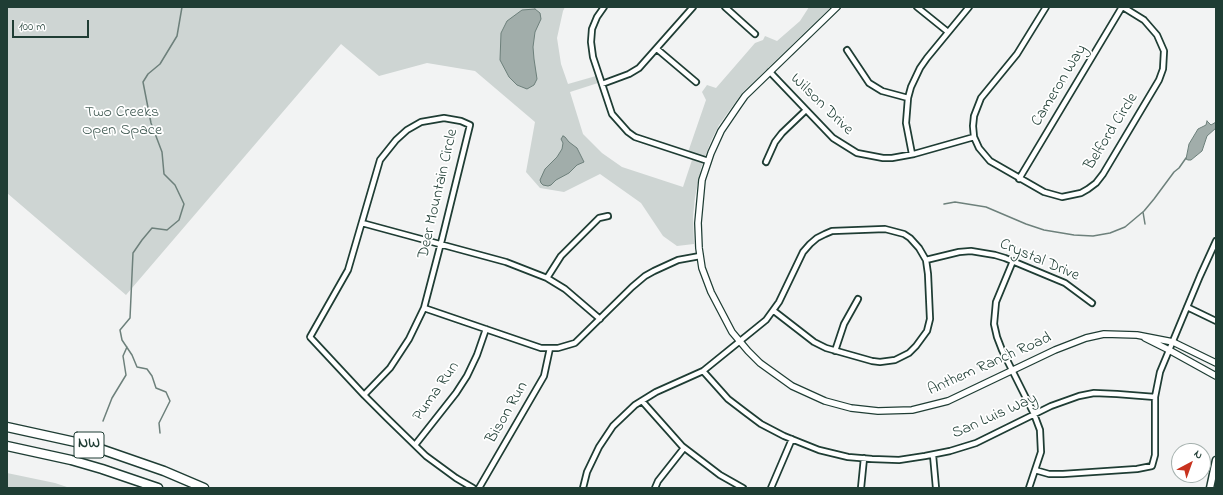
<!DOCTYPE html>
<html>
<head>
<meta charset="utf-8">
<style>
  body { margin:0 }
  #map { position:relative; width:1223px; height:495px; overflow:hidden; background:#f2f3f3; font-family:"Indie Flower",sans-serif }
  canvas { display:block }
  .frame { position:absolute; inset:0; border:8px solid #1f3d34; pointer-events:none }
  .north { position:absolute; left:1171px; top:443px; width:40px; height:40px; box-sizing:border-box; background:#fff; border:1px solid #a5b1ae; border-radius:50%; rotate:41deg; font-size:11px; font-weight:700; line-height:16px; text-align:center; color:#1f3d34 }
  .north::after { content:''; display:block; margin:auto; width:14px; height:18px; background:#c8321e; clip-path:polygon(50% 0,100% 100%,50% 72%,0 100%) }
  .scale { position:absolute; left:12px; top:20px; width:77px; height:18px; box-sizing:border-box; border:2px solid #1f3d34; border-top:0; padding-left:5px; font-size:12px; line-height:14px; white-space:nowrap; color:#1f3d34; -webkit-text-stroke:3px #fff; paint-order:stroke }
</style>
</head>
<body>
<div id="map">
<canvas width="1223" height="495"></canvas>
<div class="frame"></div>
<div class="north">N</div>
<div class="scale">100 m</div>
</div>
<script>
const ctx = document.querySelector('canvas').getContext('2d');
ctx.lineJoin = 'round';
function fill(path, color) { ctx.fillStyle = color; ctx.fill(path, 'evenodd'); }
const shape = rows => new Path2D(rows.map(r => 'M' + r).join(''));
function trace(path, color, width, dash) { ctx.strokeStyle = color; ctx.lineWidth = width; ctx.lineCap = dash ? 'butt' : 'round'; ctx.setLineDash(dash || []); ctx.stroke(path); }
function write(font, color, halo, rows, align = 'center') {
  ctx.font = font + ' "Indie Flower",sans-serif'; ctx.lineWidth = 3.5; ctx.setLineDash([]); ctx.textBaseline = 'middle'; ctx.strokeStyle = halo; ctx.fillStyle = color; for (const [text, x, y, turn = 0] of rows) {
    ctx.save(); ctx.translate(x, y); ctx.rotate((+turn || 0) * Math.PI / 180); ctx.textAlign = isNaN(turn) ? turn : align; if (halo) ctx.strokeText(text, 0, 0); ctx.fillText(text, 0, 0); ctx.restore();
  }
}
const green = shape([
  [7,7,565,7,563,11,557,38,561,64,568,84,596,76,598,83,570,92,583,134,602,153,622,167,683,187,692,160,686,158,706,100,702,92,707,85,716,88,755,43,763,40,765,36,777,41,800,21,809,7,831,7,742,93,719,125,711,141,701,168,695,197,693,217,694,244,677,246,663,236,641,203,600,174,564,192,540,188,526,172,535,122,475,71,427,63,379,76,341,44,126,295,7,193],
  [7,473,55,483,70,488,7,488]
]);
const water = shape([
  [535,9,540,13,541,19,535,32,533,47,534,59,537,79,534,85,527,89,517,85,509,77,500,60,501,33,507,21,522,10,535,9],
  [1207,121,1211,125,1216,122,1216,128,1207,136,1202,151,1191,160,1188,160,1186,159,1189,144,1198,129,1206,125,1207,121],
  [563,136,565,137,569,142,577,148,584,162,577,165,569,173,556,180,551,185,548,186,543,185,541,183,540,180,545,169,557,157,562,149,563,143,561,139,563,136]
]);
const stream = shape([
  [944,204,955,202,986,207,1026,224,1044,230,1074,235,1093,236,1110,233,1125,227,1144,211,1154,199,1174,172,1179,168,1186,158],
  [1143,212,1145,224],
  [103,421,112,398,126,375,123,356,127,347],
  [160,433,159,423,170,401,166,392,156,388,152,376,147,369,137,367,132,355,122,340,120,330,130,318,133,253,142,240,152,228,167,230,179,220,184,204,175,185,164,174,162,152,151,123,143,82,148,74,160,64,177,36,182,7]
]);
const minor = shape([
  [604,7,597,17,592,29,591,42,593,57,612,114,628,132,635,137,708,161],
  [725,7,755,34],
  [917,7,948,32],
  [1046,7,1017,54,981,98,974,116,973,126,974,137,979,148,990,161,1044,192,1062,197,1081,193,1088,189,1096,183,1103,174,1159,80,1163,69,1164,51,1157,35,1144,20,1123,7],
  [657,49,696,82],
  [847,50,869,83,882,91,908,98],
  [770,72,833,138,857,153,883,158,892,158,914,154,974,137],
  [602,84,629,74,639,68,693,7],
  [444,118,461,121,470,125,442,239,424,308,409,339,390,368,364,395,310,337,348,270,380,160,396,140,407,130,421,122,444,118],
  [912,154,906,123,908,98,911,87,920,68,927,58,969,7],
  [766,162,775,142,782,133,806,110],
  [1019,179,1122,7],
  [362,223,506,262,547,278,565,289,600,319],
  [926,260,959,252,971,251,995,255,1005,258,1065,283,1092,303],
  [1013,261,996,302,994,324,997,337,1002,350,1034,414,1040,430,1041,452,1029,488],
  [547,278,561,256,599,218,608,216],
  [1187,307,1216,321],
  [424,308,541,348,558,348,575,343,632,287,645,276,654,271,678,260,700,256],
  [835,351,844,324,858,299],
  [703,371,728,399,745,412,761,424,784,436,819,450,848,457,872,459,899,460,925,456,950,451,976,443,1051,406,1079,396,1094,393,1117,394,1155,397],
  [364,395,387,418,426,456,456,478,473,488],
  [642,401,682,446,720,475,743,488],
  [415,445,456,393,467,376,477,355,486,329],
  [933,455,936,488],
  [1035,470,1049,474,1063,474,1137,469,1152,466,1155,455,1155,397,1160,372,1200,276,1216,241],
  [479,488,544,376,550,348],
  [583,488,587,472,599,447,613,426,635,405,656,392,703,371,766,320,779,302,803,252,810,244,817,238,825,234,832,231,885,229,904,234,910,238,919,248,926,260,928,274,930,319,927,331,916,346,909,353,895,360,880,362,872,361,826,348,814,342,774,311],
  [655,488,658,481,684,448],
  [771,488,792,439],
  [861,488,864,458]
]);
const tertiary = shape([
  [837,7,745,96,738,106,721,131,711,153,702,180,698,223,699,248,702,268,711,292,732,332,748,351,760,363,792,386,825,401,851,408,878,411,912,410,948,401,1055,350,1086,338,1104,334,1137,335,1173,342,1216,363],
  [1145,338,1169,350,1216,376]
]);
const secondary = shape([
  [1210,488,1216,460]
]);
const motorway = shape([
  [7,427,89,445,164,471,204,488],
  [7,446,71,460,102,469,158,488]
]);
const shields = [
  [89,445,30]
];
const shieldNames = [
  ["NW",89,445]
];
const streetNames = [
  ["Cameron Way",1060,86,-59],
  ["Wilson Drive",821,105,44],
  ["Belford Circle",1112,132,-58],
  ["Deer Mountain Circle",439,194,-77],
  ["Crystal Drive",1039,261,23],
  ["Anthem Ranch Road",990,365,-24],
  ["Puma Run",437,392,-55],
  ["Bison Run",508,413,-60],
  ["San Luis Way",995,417,-24]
];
const parkNames = [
  ["Two Creeks",122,113],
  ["Open Space",122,131]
];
fill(green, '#ced5d3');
fill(water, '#a1adaa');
trace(water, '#6d807b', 1);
trace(stream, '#6d807b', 1.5);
trace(minor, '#1f3d34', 8);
trace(tertiary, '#1f3d34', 8);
trace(secondary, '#1f3d34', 9);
trace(motorway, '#1f3d34', 11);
trace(minor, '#fff', 4.5);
trace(tertiary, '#fff', 5.5);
trace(secondary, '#fff', 6);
trace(motorway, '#fff', 8);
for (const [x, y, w] of shields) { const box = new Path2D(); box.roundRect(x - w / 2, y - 13, w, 26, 3); ctx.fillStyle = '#fff'; ctx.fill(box); trace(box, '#1f3d34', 1); }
write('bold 15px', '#1f3d34', null, shieldNames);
write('16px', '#1f3d34', '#fff', streetNames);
write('16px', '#425b54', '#fff', parkNames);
</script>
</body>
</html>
